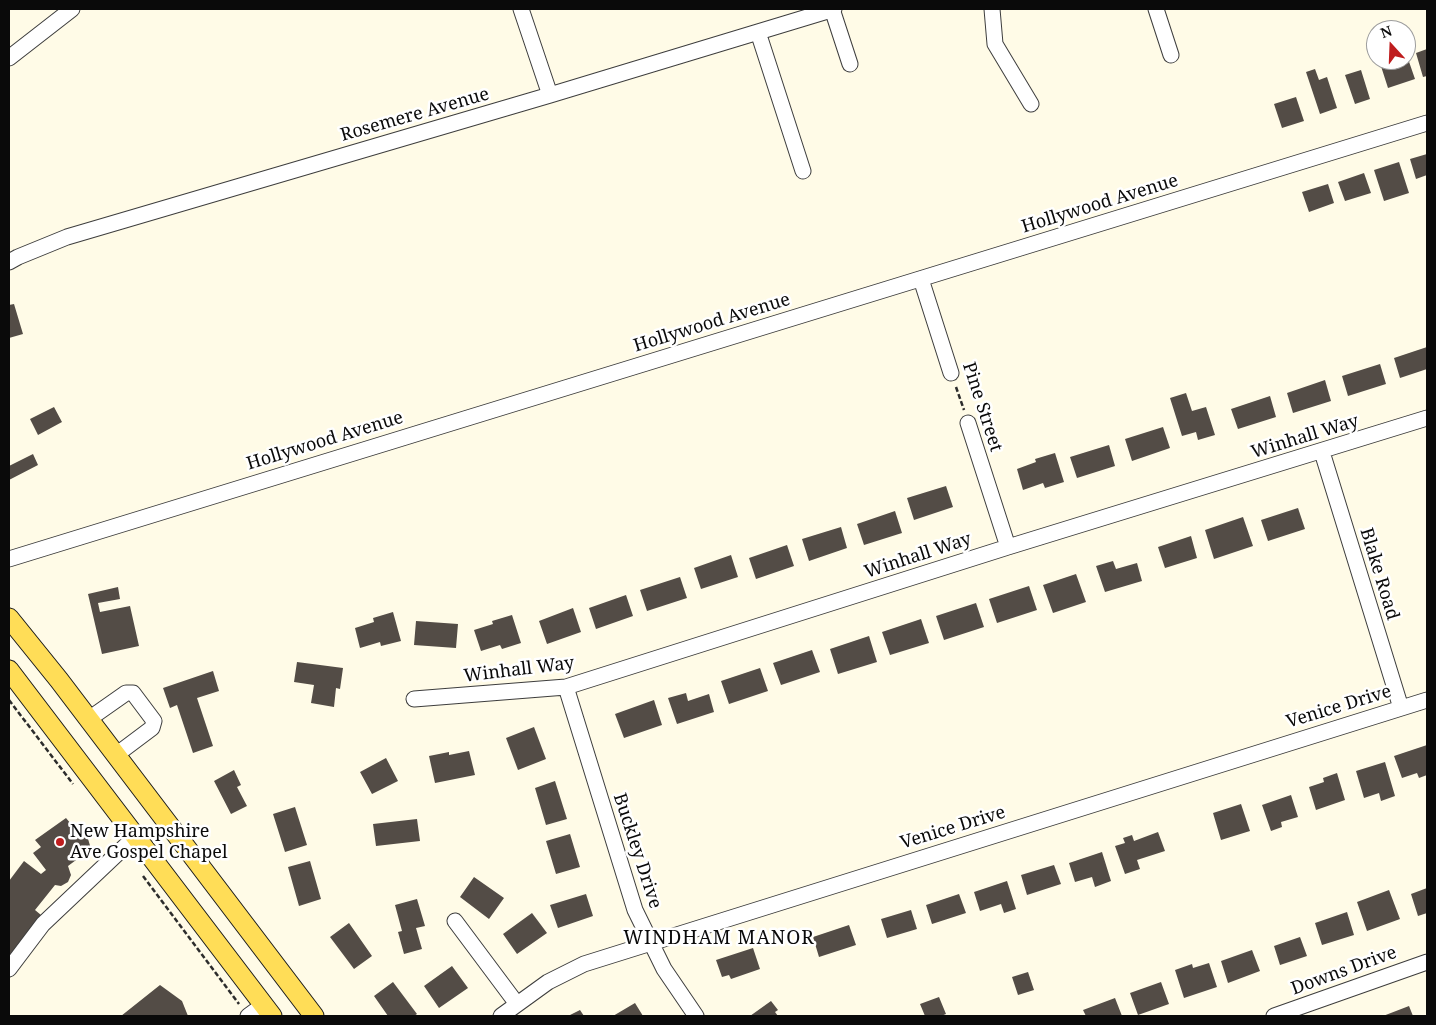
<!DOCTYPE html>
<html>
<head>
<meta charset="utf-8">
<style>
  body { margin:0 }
  #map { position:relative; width:1436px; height:1025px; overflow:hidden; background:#fffbe7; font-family:"Noto Serif",serif }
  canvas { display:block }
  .frame { position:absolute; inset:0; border:10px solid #0a0a0a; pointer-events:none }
  .north { position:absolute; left:1366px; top:20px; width:50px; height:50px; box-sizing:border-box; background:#fff; border:1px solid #9d9d9d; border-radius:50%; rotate:340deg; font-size:14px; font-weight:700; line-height:20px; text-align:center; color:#0a0a0a }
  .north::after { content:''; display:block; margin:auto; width:18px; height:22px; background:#bf1d1e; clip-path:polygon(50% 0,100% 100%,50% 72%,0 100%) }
</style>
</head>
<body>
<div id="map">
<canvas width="1436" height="1025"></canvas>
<div class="frame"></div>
<div class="north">N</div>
</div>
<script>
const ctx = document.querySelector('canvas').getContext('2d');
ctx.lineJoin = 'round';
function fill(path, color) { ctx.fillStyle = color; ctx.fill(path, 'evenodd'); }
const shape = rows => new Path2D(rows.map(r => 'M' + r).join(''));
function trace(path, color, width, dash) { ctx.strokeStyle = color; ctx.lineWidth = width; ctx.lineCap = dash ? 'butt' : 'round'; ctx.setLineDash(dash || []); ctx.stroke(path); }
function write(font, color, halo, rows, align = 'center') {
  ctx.font = font + ' "Noto Serif",serif'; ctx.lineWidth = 5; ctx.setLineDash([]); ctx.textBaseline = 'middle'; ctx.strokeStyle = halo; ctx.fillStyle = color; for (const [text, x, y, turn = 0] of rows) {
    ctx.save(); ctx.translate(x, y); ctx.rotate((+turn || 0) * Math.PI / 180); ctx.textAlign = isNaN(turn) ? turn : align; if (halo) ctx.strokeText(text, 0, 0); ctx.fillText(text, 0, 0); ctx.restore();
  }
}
const building = shape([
  [1427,49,1427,76,1423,77,1416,53],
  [1406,53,1415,79,1388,88,1379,60,1406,60],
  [1315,69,1319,80,1327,77,1337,108,1320,114,1306,72],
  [1361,70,1370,99,1355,104,1345,75],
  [1296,97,1304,121,1282,128,1274,104],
  [1427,154,1427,175,1416,179,1410,159],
  [1399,162,1409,193,1384,201,1374,170],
  [1364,173,1371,193,1345,201,1338,182],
  [1328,184,1334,203,1309,212,1302,192],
  [14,304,23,334,9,338,9,305],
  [1427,347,1427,369,1400,378,1394,358],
  [1380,364,1386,384,1348,396,1342,376],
  [1325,380,1331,401,1293,413,1287,393],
  [1186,393,1192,411,1206,407,1215,435,1198,440,1196,432,1182,436,1170,398],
  [1270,396,1276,417,1238,429,1231,409],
  [54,407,62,422,38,435,30,419],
  [1163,427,1170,448,1132,461,1125,439],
  [1109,445,1115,466,1077,478,1070,457],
  [1055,453,1064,482,1045,488,1043,483,1023,490,1017,469,1036,462,1035,459],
  [33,454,38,465,9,480,9,466],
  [946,486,953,507,914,520,907,498],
  [1298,508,1305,529,1268,541,1261,520],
  [895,511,902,533,864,545,857,524],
  [1243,517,1253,546,1214,559,1205,530],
  [841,527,847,548,809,561,802,539],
  [1191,536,1197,558,1165,568,1158,547],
  [787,545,794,566,756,579,749,558],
  [731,555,738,577,701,589,694,568],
  [1113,561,1116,569,1137,563,1142,581,1105,592,1096,566],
  [1076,574,1086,602,1053,613,1043,585],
  [680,577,687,598,647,611,640,590],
  [1029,586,1037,610,997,623,989,599],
  [118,587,120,599,98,603,100,612,130,606,139,646,102,654,88,594],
  [626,595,633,616,596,629,589,608],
  [976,603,984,627,944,640,936,616],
  [573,608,581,632,547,644,539,621],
  [393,612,401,641,381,646,380,642,360,648,355,628,374,622,373,618],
  [512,615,521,643,502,649,500,645,481,651,474,630,493,624,492,621],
  [921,619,929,643,890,655,882,632],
  [416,621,458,624,456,648,414,645],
  [869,636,877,662,838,674,830,649],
  [812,650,820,672,781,685,773,663],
  [297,662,343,668,340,689,336,688,334,707,311,703,314,685,294,682],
  [760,668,768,691,729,704,721,681],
  [213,671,219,691,197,698,213,746,193,753,177,705,170,708,163,688],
  [686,693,688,701,709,694,714,712,677,724,668,698],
  [654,700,662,725,624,738,615,714],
  [534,727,546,759,518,770,506,738],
  [1427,745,1427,775,1419,778,1417,773,1402,778,1394,756],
  [469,751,475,775,435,783,429,756,449,752,449,755],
  [386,758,398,781,372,794,360,772],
  [1385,762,1395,796,1381,801,1379,793,1364,798,1356,771],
  [234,770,241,785,237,787,247,806,231,814,214,781],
  [1337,773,1345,800,1316,810,1309,787,1324,782,1323,778],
  [555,781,567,819,546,825,535,788],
  [1291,795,1298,817,1281,822,1282,827,1271,831,1262,805],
  [1241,804,1250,831,1221,840,1213,813],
  [295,807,307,845,285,852,273,814],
  [66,818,71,824,86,832,91,849,68,866,71,875,68,882,61,886,55,885,35,910,41,915,9,956,9,881,24,861,41,874,46,870,33,853,41,847,35,840],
  [417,819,420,841,376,846,373,824],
  [1158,832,1165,851,1137,860,1140,869,1125,874,1115,846,1125,843,1123,838,1132,835,1134,841],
  [570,834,580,867,556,874,546,841],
  [1102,852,1111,881,1095,887,1092,877,1075,882,1069,863],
  [310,861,321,899,299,906,288,867],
  [1054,865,1061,884,1027,895,1021,875],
  [474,877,504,898,489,919,460,897],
  [1007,881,1016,909,1004,913,1001,904,980,911,974,892],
  [1427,888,1427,913,1418,916,1411,894],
  [1389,890,1400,919,1367,931,1357,902],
  [586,894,593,916,558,928,550,905],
  [959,894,966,913,932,924,926,905],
  [417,899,425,926,416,928,422,949,404,954,398,932,402,931,395,905],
  [911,910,917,929,887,938,881,919],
  [1347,912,1354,935,1322,945,1315,923],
  [532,913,547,933,517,954,503,934],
  [349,923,372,956,354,969,330,937],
  [849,925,856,945,819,957,813,937],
  [1300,937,1307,956,1280,965,1274,946],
  [753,948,760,969,731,979,729,975,722,977,716,960],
  [1252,950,1260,971,1228,983,1221,961],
  [1209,963,1217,987,1184,998,1175,970,1192,964,1193,968],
  [452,966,468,988,439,1008,424,986],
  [1028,972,1034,990,1018,995,1012,977],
  [393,982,417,1014,414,1016,388,1016,374,996],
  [1161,982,1169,1004,1138,1015,1130,993],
  [160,985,182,1001,188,1016,121,1016],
  [939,997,946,1014,941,1016,925,1016,920,1004],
  [1115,998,1122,1016,1086,1016,1083,1010],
  [771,1001,778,1010,775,1012,778,1016,750,1016],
  [635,1003,643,1016,613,1016],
  [1409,1006,1413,1016,1383,1016],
  [580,1010,584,1016,568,1016]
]);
const path = shape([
  [956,387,964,410],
  [9,700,73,784],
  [143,876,239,1004]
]);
const minor = shape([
  [521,9,550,95],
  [832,9,850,64],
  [992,9,995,44,1031,104],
  [1156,9,1171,55],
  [758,32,803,171],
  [9,58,72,9],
  [9,262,18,257,67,237,550,95,834,9],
  [921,279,951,373],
  [968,423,1008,547],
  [1322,452,1401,708],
  [9,559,1427,123],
  [566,687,635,910,664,969,696,1016],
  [414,699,566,687,1008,547,1427,418],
  [89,719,126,693,133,693,154,721,152,728,116,755],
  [455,921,517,1004],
  [9,969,43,924,136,836],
  [248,1016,263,1005],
  [501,1016,548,982,584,964,1427,700],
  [1274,1016,1427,962]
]);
const major = shape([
  [9,618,59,680,314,1016],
  [9,670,272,1016]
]);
const markers = [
  [60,842,5,"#bf1d1e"]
];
const streetNames = [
  ["Rosemere Avenue",415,115,-16],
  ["Hollywood Avenue",1100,204,-17],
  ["Hollywood Avenue",712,323,-17],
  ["Pine Street",982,407,72],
  ["Winhall Way",1305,437,-17],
  ["Hollywood Avenue",325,441,-17],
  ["Winhall Way",918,556,-18],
  ["Blake Road",1379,574,73],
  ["Winhall Way",519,670,-7],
  ["Venice Drive",1339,707,-17],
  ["Venice Drive",953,828,-17],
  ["Buckley Drive",637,851,72],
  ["Downs Drive",1344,971,-20]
];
const poiNames = [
  ["New Hampshire",70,832],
  ["Ave Gospel Chapel",70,853]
];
const neighbourhoodNames = [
  ["WINDHAM MANOR",719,939]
];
fill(building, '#534c46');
trace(minor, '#3d3d3d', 17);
trace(major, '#1b1b1b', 21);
trace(path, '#2c2c2c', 2.5, [5, 2.5]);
trace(minor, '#fff', 15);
trace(major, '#ffdd57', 19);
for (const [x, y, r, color] of markers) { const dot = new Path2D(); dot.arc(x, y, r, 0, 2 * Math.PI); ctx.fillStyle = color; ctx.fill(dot); trace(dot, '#fff', 2); }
write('18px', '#0a0a0a', '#fff', streetNames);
write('18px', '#0a0a0a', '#fff', poiNames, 'left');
ctx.letterSpacing = '1px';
write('19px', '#0a0a0a', '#fff', neighbourhoodNames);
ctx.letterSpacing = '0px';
</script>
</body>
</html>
